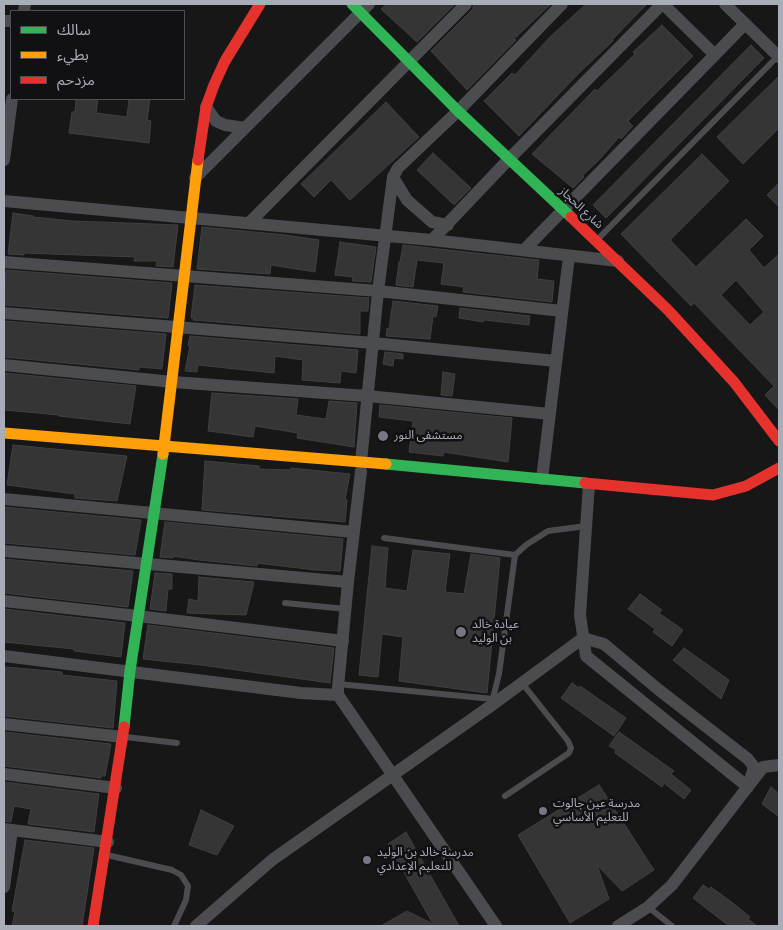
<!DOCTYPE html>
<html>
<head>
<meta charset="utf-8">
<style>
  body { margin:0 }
  #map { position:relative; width:783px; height:930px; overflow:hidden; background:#171717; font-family:Manrope,"Noto Sans Arabic",sans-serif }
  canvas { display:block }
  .frame { position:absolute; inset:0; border:5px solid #a8adb8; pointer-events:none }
  .legend { position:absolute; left:10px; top:10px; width:175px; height:90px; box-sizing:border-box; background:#111113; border:1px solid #4d4f55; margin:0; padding:6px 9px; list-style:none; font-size:15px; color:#a8adb8 }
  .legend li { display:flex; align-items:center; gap:10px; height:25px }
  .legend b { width:25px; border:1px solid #4d4f55 }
</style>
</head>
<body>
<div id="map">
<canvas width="783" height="930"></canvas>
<div class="frame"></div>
<ul class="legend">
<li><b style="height:6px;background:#30b455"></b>سالك</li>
<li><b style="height:6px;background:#ff9f0a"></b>بطيء</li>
<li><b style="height:6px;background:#e5322d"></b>مزدحم</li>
</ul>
</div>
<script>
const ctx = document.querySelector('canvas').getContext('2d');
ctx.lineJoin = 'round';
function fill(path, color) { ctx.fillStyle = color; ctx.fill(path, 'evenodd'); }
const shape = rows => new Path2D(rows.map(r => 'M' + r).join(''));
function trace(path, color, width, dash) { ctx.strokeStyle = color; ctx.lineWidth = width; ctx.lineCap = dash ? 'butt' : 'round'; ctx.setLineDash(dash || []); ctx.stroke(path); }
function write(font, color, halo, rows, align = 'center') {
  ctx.font = font + ' Manrope,"Noto Sans Arabic",sans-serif'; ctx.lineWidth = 5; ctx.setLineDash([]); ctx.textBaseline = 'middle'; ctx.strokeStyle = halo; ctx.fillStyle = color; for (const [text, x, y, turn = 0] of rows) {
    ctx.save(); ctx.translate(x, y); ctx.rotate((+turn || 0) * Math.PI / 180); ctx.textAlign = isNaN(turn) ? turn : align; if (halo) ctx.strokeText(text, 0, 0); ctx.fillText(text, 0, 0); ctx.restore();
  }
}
const building = shape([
  [387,4,455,4,417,42,381,9,387,4],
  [474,4,551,4,514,39,516,40,467,90,431,51,472,10,474,4],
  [586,4,647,4,612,40,613,41,579,73,519,136,484,101,512,73,515,75,550,37,586,4],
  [662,25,693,56,628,121,633,126,621,139,619,137,599,160,582,176,584,177,573,188,532,154,595,89,597,91,635,54,633,52,662,25],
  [751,45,764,58,606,218,593,205,751,45],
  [779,76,779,128,743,164,717,137,779,76],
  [76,99,98,99,96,113,127,117,129,99,150,99,147,120,151,121,149,143,69,133,72,112,75,112,76,99],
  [386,102,419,137,350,200,331,180,314,197,301,184,386,102],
  [433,153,471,188,454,205,417,170,433,153],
  [702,154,729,181,670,240,696,267,746,219,763,236,749,250,764,268,779,254,779,410,765,395,774,386,694,303,691,306,621,234,702,154],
  [736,280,764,312,750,325,721,295,736,280],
  [779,183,779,207,767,195,779,183],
  [13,213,33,216,33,217,73,221,178,225,173,267,156,266,157,261,134,261,135,257,24,253,24,255,8,254,13,213],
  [202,227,286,235,319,240,315,272,271,265,270,274,197,269,202,227],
  [340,242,376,247,371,282,352,281,353,277,335,275,340,242],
  [403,245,539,260,537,279,554,281,552,302,463,292,464,287,441,284,444,263,417,260,413,287,396,285,399,262,400,262,403,245],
  [6,270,172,283,168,318,4,305,6,270],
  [195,285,369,298,368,311,360,311,360,334,193,320,194,318,191,318,195,285],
  [393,301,438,306,436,317,433,316,430,339,386,336,387,328,389,329,393,301],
  [460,308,530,316,529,325,484,320,483,322,459,318,460,308],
  [4,321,166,334,162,369,139,367,139,370,4,357,4,321],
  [190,336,358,350,356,373,341,371,340,383,302,380,303,360,275,356,274,373,198,365,197,372,185,371,190,346,188,346,190,336],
  [385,352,403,354,403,359,394,358,393,366,383,364,385,352],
  [443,372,455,374,452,396,441,395,443,372],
  [4,373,136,386,130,424,59,416,59,415,4,410,4,373],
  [212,393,298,399,296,415,326,419,329,401,357,403,354,447,297,438,298,433,255,426,253,437,208,431,212,393],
  [380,405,512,418,508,462,444,452,443,456,409,452,413,421,379,417,380,405],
  [13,445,127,456,117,501,75,498,75,494,7,485,13,445],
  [205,461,259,466,259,469,290,470,291,468,350,474,345,499,347,500,345,522,202,510,205,461],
  [4,507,141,520,135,555,4,543,4,507],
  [165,522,343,539,340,571,315,570,257,563,257,566,199,560,173,556,173,558,160,557,165,522],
  [372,546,388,548,385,588,407,591,413,550,450,554,445,592,464,594,471,554,500,558,487,693,399,681,403,637,382,634,378,677,359,675,372,546],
  [4,559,133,571,128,607,4,593,4,559],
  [155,573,172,574,172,589,168,589,166,611,150,609,155,573],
  [199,577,254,582,246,615,187,613,189,599,198,601,199,577],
  [640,594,662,610,659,613,683,630,672,646,653,632,655,629,628,609,640,594],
  [4,609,125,623,121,657,74,651,74,649,4,642,4,609],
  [148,625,334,648,330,683,201,665,143,659,148,625],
  [684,648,729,680,721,699,673,660,684,648],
  [6,667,62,672,62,675,117,681,113,728,4,716,4,680,6,667],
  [572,683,579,688,580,686,626,718,614,736,561,698,572,683],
  [4,732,111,744,105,776,101,776,101,778,4,766,4,732],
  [619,732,674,771,671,774,691,790,684,799,664,783,662,787,615,753,616,750,609,746,619,732],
  [4,782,99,794,94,832,28,824,31,809,14,806,11,822,4,821,4,782],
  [599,785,654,870,622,891,597,865,609,899,570,923,518,835,599,785],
  [771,787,779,794,779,817,762,804,771,787],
  [201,810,234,826,217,855,189,845,201,810],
  [406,832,459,926,381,926,407,911,433,924,388,844,406,832],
  [25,840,94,848,82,926,12,926,15,912,12,911,25,840],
  [703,885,709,889,711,887,729,900,750,917,748,919,757,926,729,926,693,898,703,885]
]);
const lane = shape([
  [597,240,778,56],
  [384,538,515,555],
  [285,603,346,609],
  [338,684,493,699],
  [492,702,499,674,515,555,526,545,548,531,586,526],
  [126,737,177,743],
  [505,796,569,753,571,748,568,741,522,683],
  [107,855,172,870,181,875,188,886,186,900,174,926],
  [648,907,672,926]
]);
const street = shape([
  [663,4,715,55],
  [725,4,779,57],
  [24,11,25,4],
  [4,21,11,21],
  [206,107,216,121,225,125,245,128],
  [4,160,12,99],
  [393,177,407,200,432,222,448,225],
  [195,178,369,4],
  [4,201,432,240,618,261],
  [249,223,466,4],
  [432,240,509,159,662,4],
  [524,250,745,24],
  [4,262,378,291,562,311],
  [4,313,373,343,556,361],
  [4,365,173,382,367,396,550,414],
  [361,462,378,291,393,177,398,168,458,111,562,4],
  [361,471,348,582,338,687,338,695,496,926],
  [542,479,569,256],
  [589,484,580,615,586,656,748,787],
  [4,499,353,532],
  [4,551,348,582],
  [4,601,138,616,343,641],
  [583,638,604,644,659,690,748,759,754,767,748,787],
  [4,656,301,693,338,695],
  [4,724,123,737],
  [4,774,116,788],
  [4,829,108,842],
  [4,887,12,830],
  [196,926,272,860,492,705,583,638],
  [618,926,648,907,672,885,763,767,779,765]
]);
const fast = shape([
  [352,4,458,111,571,217],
  [386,464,585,483],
  [124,727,130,671,163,454]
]);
const slow = shape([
  [4,433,386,464],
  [163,454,198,160]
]);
const jam = shape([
  [198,160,206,107,214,85,225,61,260,4],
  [571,217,668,310,734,382,779,441],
  [585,483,713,495,746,486,779,468],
  [93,926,124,727]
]);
const markers = [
  [383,436,6,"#757880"],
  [461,632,6,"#757880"],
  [543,811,5,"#757880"],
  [367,860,5,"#757880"]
];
const streetNames = [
  ["شارع الحجاز",581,208,43]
];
const poiNames = [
  ["مستشفى النور",394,436],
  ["عيادة خالد",472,625],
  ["بن الوليد",472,639],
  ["مدرسة عين جالوت",553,804],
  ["للتعليم الأساسي",553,818],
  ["مدرسة خالد بن الوليد",377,853],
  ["للتعليم الإعدادي",377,867]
];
fill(building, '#353536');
trace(building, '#3f4043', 1);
trace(lane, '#4b4c50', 6);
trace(street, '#4b4c50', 12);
trace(fast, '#30b455', 11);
trace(slow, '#ff9f0a', 11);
trace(jam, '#e5322d', 11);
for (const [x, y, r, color] of markers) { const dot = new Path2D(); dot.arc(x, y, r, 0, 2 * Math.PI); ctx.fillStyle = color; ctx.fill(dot); trace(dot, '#111113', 2); }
write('12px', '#a8adb8', '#111113', streetNames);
write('12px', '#a8adb8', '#111113', poiNames, 'left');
</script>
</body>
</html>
